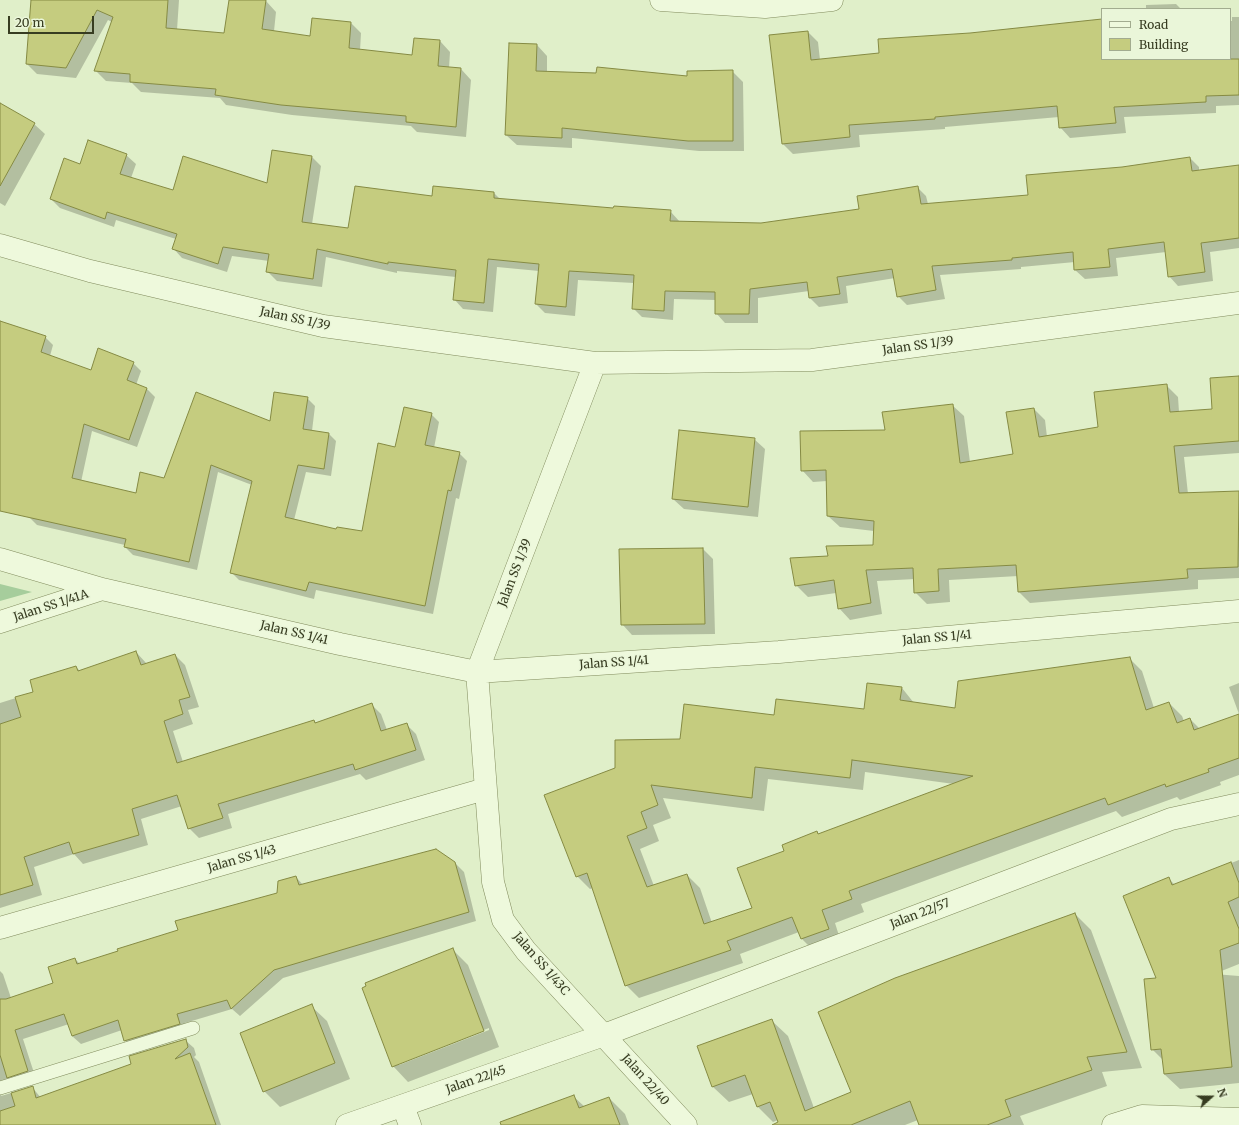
<!DOCTYPE html>
<html>
<head>
<meta charset="utf-8">
<style>
  body { margin:0 }
  #map { position:relative; width:1239px; height:1125px; overflow:hidden; background:#e0efc9; font-family:Merriweather,serif }
  canvas { display:block }
  .legend { position:absolute; left:1101px; top:8px; width:130px; height:52px; box-sizing:border-box; background:#eaf6d9; border:1px solid #a2ac8f; margin:0; padding:5px 7px; list-style:none; font-size:12px; color:#373c21 }
  .legend li { display:flex; align-items:center; gap:8px; height:20px }
  .legend b { width:20px; border:1px solid #a2ac8f }
  .north { position:absolute; left:1191px; top:1077px; width:40px; height:40px; -webkit-text-stroke:3px #eaf6d9; paint-order:stroke; rotate:69deg; font-size:11px; font-weight:700; line-height:16px; text-align:center; color:#373c21 }
  .north::after { content:''; display:block; margin:auto; width:14px; height:18px; background:#373c21; clip-path:polygon(50% 0,100% 100%,50% 72%,0 100%) }
  .scale { position:absolute; left:8px; top:16px; width:86px; height:18px; box-sizing:border-box; border:2px solid #373c21; border-top:0; padding-left:5px; font-size:12px; line-height:14px; white-space:nowrap; color:#373c21; -webkit-text-stroke:3px #eaf6d9; paint-order:stroke }
</style>
</head>
<body>
<div id="map">
<canvas width="1239" height="1125"></canvas>
<ul class="legend">
<li><b style="height:5px;background:#eef9dc"></b>Road</li>
<li><b style="height:11px;background:#c5cc7f"></b>Building</li>
</ul>
<div class="north">N</div>
<div class="scale">20 m</div>
</div>
<script>
const ctx = document.querySelector('canvas').getContext('2d');
ctx.lineJoin = 'round';
function fill(path, color) { ctx.fillStyle = color; ctx.fill(path, 'evenodd'); }
const shape = rows => new Path2D(rows.map(r => 'M' + r).join(''));
function trace(path, color, width, dash) { ctx.strokeStyle = color; ctx.lineWidth = width; ctx.lineCap = dash ? 'butt' : 'round'; ctx.setLineDash(dash || []); ctx.stroke(path); }
function write(font, color, halo, rows, align = 'center') {
  ctx.font = font + ' Merriweather,serif'; ctx.lineWidth = 3; ctx.setLineDash([]); ctx.textBaseline = 'middle'; ctx.strokeStyle = halo; ctx.fillStyle = color; for (const [text, x, y, turn = 0] of rows) {
    ctx.save(); ctx.translate(x, y); ctx.rotate((+turn || 0) * Math.PI / 180); ctx.textAlign = isNaN(turn) ? turn : align; if (halo) ctx.strokeText(text, 0, 0); ctx.fillText(text, 0, 0); ctx.restore();
  }
}
const green = shape([
  [0,584,32,592,0,601]
]);
const shadow = shape([
  [32,0,179,0,177,30,225,34,230,0,259,0,266,1,276,12,274,31,311,37,351,23,361,33,360,51,413,56,415,39,440,41,450,52,449,68,461,69,471,80,466,137,417,132,411,126,292,115,226,105,220,98,141,92,132,83,106,81,95,70,112,22,108,20,76,78,37,74,27,64],
  [1176,4,1181,9,1146,9,1146,5],
  [1232,17,1239,17,1239,105,1216,106,1216,113,1124,117,1126,133,1070,138,1060,127,1059,117,945,127,945,129,859,135,860,147,793,154,783,144,808,32,818,42,820,60,880,54,970,34,1102,20,1102,59,1230,59,1230,21,1232,21],
  [537,45,547,56,547,72,688,77,732,71,743,82,744,151,699,151,572,138,572,148,517,145,506,135],
  [0,105,34,124,45,134,5,206,0,203],
  [126,155,136,164,131,178,173,191,268,184,311,156,321,166,312,224,349,229,433,197,434,187,494,193,501,200,614,209,670,211,680,222,761,224,860,210,917,187,926,196,928,204,1029,196,1122,168,1190,158,1199,167,1199,171,1239,166,1239,248,1210,252,1213,281,1178,286,1169,276,1166,252,1116,258,1118,276,1085,279,1075,270,1075,262,1021,267,1021,269,940,275,945,299,907,305,898,296,895,278,846,286,848,303,819,307,810,298,809,291,758,298,758,323,725,323,716,313,716,300,674,299,673,320,642,317,633,308,634,283,578,280,575,316,545,313,536,304,539,271,497,267,493,312,463,309,454,299,456,277,397,271,397,273,326,257,322,287,277,281,268,272,269,261,232,256,227,272,182,258,173,248,176,239,116,220,114,227,60,208,51,199,81,165],
  [0,323,45,337,53,345,50,356,91,371,133,363,141,371,136,385,147,389,155,397,137,447,92,431,81,482,136,494,270,422,307,398,315,406,312,431,328,433,336,441,331,476,306,472,294,520,337,530,363,532,396,448,431,414,439,422,434,448,459,453,467,461,459,499,456,498,433,614,316,590,314,599,239,580,231,572,252,485,218,472,197,570,133,555,125,547,125,545,37,525,29,517,0,499],
  [1239,377,1239,453,1184,457,1188,494,1239,492,1239,578,1198,580,1198,589,1030,603,1019,592,1018,576,949,580,950,602,927,604,915,592,915,579,877,581,882,614,850,620,839,608,836,593,808,597,796,585,829,557,874,546,874,531,840,527,828,516,827,481,813,482,802,470,886,431,952,405,964,416,970,462,1014,454,1034,409,1045,420,1047,437,1099,428,1166,385,1178,397,1179,412,1213,410],
  [754,439,765,449,758,517,684,509,673,499],
  [703,549,713,559,715,634,632,635,622,624],
  [136,652,147,664,175,655,185,665,199,707,188,710,193,724,173,731,183,762,314,721,316,723,371,704,381,714,387,730,406,724,416,734,425,760,366,780,360,774,228,814,232,828,199,838,189,828,182,806,141,819,148,845,83,864,74,854,34,867,42,895,0,908,0,703,35,692,76,667,80,671],
  [1129,658,1142,671,1154,708,1169,703,1182,716,1184,721,1190,719,1200,729,1239,715,1239,775,1220,782,1221,785,1180,800,1177,797,1122,817,1116,811,861,904,864,912,835,923,841,942,815,952,802,939,799,932,740,954,743,963,639,998,626,985,593,888,590,889,577,876,616,768,681,740,775,717,865,710,902,688,914,703,956,709],
  [865,772,954,784,819,835,817,832,785,851,754,908,712,923,700,888,687,875,654,886,640,849,659,841,653,825,671,818,663,798,764,811,768,779,863,790],
  [1239,683,1239,714,1229,687],
  [1239,860,1239,964,1214,974,1239,976,1239,1083,1180,1089,1164,1074,1163,1060,1152,1049,1157,978,1169,879,1175,885],
  [455,863,464,872,476,921,283,978,240,1016,232,1009,185,1023,188,1032,133,1049,125,1040,122,1030,81,1044,72,1036,69,1024,23,1039,36,1079,3,1091,1,1096,32,1087,41,1098,132,1065,185,1040,194,1048,196,1055,194,1057,199,1062,221,1125,0,1125,0,971,3,974,11,998,54,984,75,959,80,964,179,931,278,894,296,877,303,885],
  [1075,914,1091,930,1142,1068,1102,1072,1107,1086,1020,1116,1024,1125,920,1125,918,1120,905,1125,780,1125,778,1120,773,1122,757,1106,753,1094,729,1102,713,1087,699,1047,772,1021,788,1036,814,1108,852,1092],
  [452,949,468,965,499,1047,408,1082,393,1066],
  [489,1028,489,1030,399,1065,399,1063],
  [311,1006,327,1021,350,1079,280,1107,264,1091],
  [574,1097,585,1107,609,1098,625,1114,629,1125,530,1125]
]);
const building = shape([
  [31,0,168,0,166,28,224,33,229,0,266,0,262,29,310,36,312,18,351,22,349,48,412,55,414,38,440,40,438,66,461,68,456,127,406,122,406,116,281,105,215,95,216,89,130,82,130,74,94,71,113,17,97,10,66,68,26,64,31,0],
  [1102,19,1102,59,1239,59,1239,95,1206,96,1206,102,1114,107,1116,123,1059,128,1057,106,935,117,935,119,849,125,850,137,782,144,769,35,808,31,811,60,879,53,878,39,970,33,1102,19],
  [509,43,537,44,536,71,596,73,597,67,687,76,687,71,733,70,733,141,688,141,562,128,562,138,505,135,509,43],
  [0,103,35,123,0,186,0,103],
  [88,140,127,154,120,174,173,190,183,156,267,183,272,150,312,156,302,222,348,228,355,186,432,196,433,186,494,192,494,198,613,208,614,206,671,210,670,221,761,223,859,209,857,196,918,186,921,204,1028,195,1026,175,1122,167,1190,157,1192,171,1239,165,1239,238,1201,243,1205,272,1168,277,1164,242,1108,249,1110,267,1074,270,1073,252,1012,258,1012,260,932,266,936,290,897,297,892,269,837,277,840,294,809,298,807,282,750,289,749,314,715,314,715,292,665,291,664,311,632,309,634,275,569,271,566,307,535,304,539,264,488,259,484,303,453,300,456,270,388,262,388,264,317,249,313,279,266,272,269,254,223,247,218,264,172,249,177,234,107,212,105,219,50,199,64,158,80,164,88,140],
  [0,321,46,336,41,352,91,370,98,348,134,362,127,380,147,388,129,440,84,424,72,478,136,493,140,472,164,478,196,392,270,421,274,392,308,397,303,429,329,433,324,469,298,465,285,517,336,529,337,527,362,531,378,443,395,447,404,407,432,413,425,445,460,452,451,491,448,490,425,606,309,582,306,591,230,573,252,481,211,465,189,562,124,547,126,539,0,511,0,321],
  [1239,376,1239,441,1174,446,1179,493,1239,491,1238,567,1187,569,1188,578,1018,592,1016,565,938,569,939,591,914,593,913,568,866,570,871,603,838,609,834,580,795,586,790,558,828,556,826,546,873,545,874,521,827,516,826,470,801,471,800,431,885,430,882,412,953,404,960,463,1013,454,1006,412,1034,408,1039,437,1098,427,1094,392,1167,384,1170,412,1212,409,1210,378,1239,376],
  [679,430,755,438,748,507,672,499,679,430],
  [703,548,705,624,621,625,619,549,703,548],
  [136,651,141,665,175,654,190,697,179,700,183,714,164,721,177,763,314,720,315,723,372,703,381,731,407,723,416,750,355,770,353,764,218,804,223,818,188,829,177,795,132,809,139,835,73,854,69,842,24,857,33,885,0,895,0,724,21,717,15,697,33,692,30,680,76,666,78,671,136,651],
  [1130,657,1146,710,1169,702,1177,723,1190,718,1194,730,1239,714,1239,758,1208,769,1209,772,1166,787,1165,784,1108,805,1105,798,849,891,852,899,822,910,829,929,801,939,792,917,727,941,731,950,625,986,587,873,576,877,544,795,615,768,615,740,680,739,684,704,774,715,776,699,864,709,867,683,902,687,900,700,955,708,958,681,1130,657],
  [852,760,973,776,818,834,817,831,782,845,784,851,737,868,752,908,704,924,687,874,647,887,627,836,647,828,641,812,658,805,651,785,752,798,755,767,850,778,852,760],
  [436,849,455,862,469,912,274,970,231,1009,227,1000,177,1014,180,1024,124,1041,118,1020,72,1036,64,1014,15,1030,28,1071,7,1078,0,1055,0,999,6,999,53,983,48,967,75,958,77,964,118,951,117,949,178,930,175,921,277,893,278,881,296,876,299,885,436,849],
  [1231,862,1239,883,1239,897,1228,902,1239,929,1239,943,1220,950,1232,1067,1164,1074,1161,1049,1151,1050,1144,979,1156,978,1123,896,1169,877,1172,885,1231,862],
  [1075,913,1127,1052,1087,1057,1092,1070,1005,1100,1011,1116,987,1125,919,1125,910,1101,851,1125,772,1125,778,1122,770,1102,757,1107,745,1075,712,1087,697,1046,772,1019,805,1111,851,1092,818,1012,895,978,1075,913],
  [453,948,484,1031,392,1067,362,988,366,986,365,983,453,948],
  [312,1004,335,1063,263,1092,240,1033,312,1004],
  [186,1039,188,1047,175,1059,190,1053,216,1125,0,1125,0,1111,15,1106,11,1093,33,1086,36,1098,131,1064,129,1056,186,1039],
  [574,1095,579,1108,609,1097,620,1125,501,1125,500,1122,574,1095]
]);
const service = shape([
  [0,1088,193,1028]
]);
const minor = shape([
  [661,0,765,7,832,0],
  [0,245,90,271,323,326,595,363,812,360,1239,303],
  [595,363,477,672,493,882,503,920,526,951,686,1125],
  [0,559,102,589,340,644,477,672,779,652,1239,611],
  [0,622,102,589],
  [0,928,485,789],
  [403,1106,410,1125],
  [347,1125,604,1035,1171,819,1239,804],
  [1113,1125,1142,1116,1239,1119]
]);
const streetNames = [
  ["Jalan SS 1/39",295,319,12],
  ["Jalan SS 1/39",918,346,-8],
  ["Jalan SS 1/39",515,573,-69],
  ["Jalan SS 1/41A",51,606,-18],
  ["Jalan SS 1/41",294,633,13],
  ["Jalan SS 1/41",937,638,-5],
  ["Jalan SS 1/41",614,663,-4],
  ["Jalan SS 1/43",242,859,-16],
  ["Jalan 22/57",920,914,-21],
  ["Jalan SS 1/43C",541,964,49],
  ["Jalan 22/45",476,1080,-19],
  ["Jalan 22/40",645,1080,48]
];
fill(green, '#a6cd9c');
fill(shadow, '#0003');
fill(building, '#c5cc7f');
trace(building, '#858a43', 1);
trace(service, '#818b5d', 14);
trace(minor, '#818b5d', 23);
trace(service, '#eef9dc', 13);
trace(minor, '#eef9dc', 22);
write('12px', '#373c21', '#eaf6d9', streetNames);
</script>
</body>
</html>
